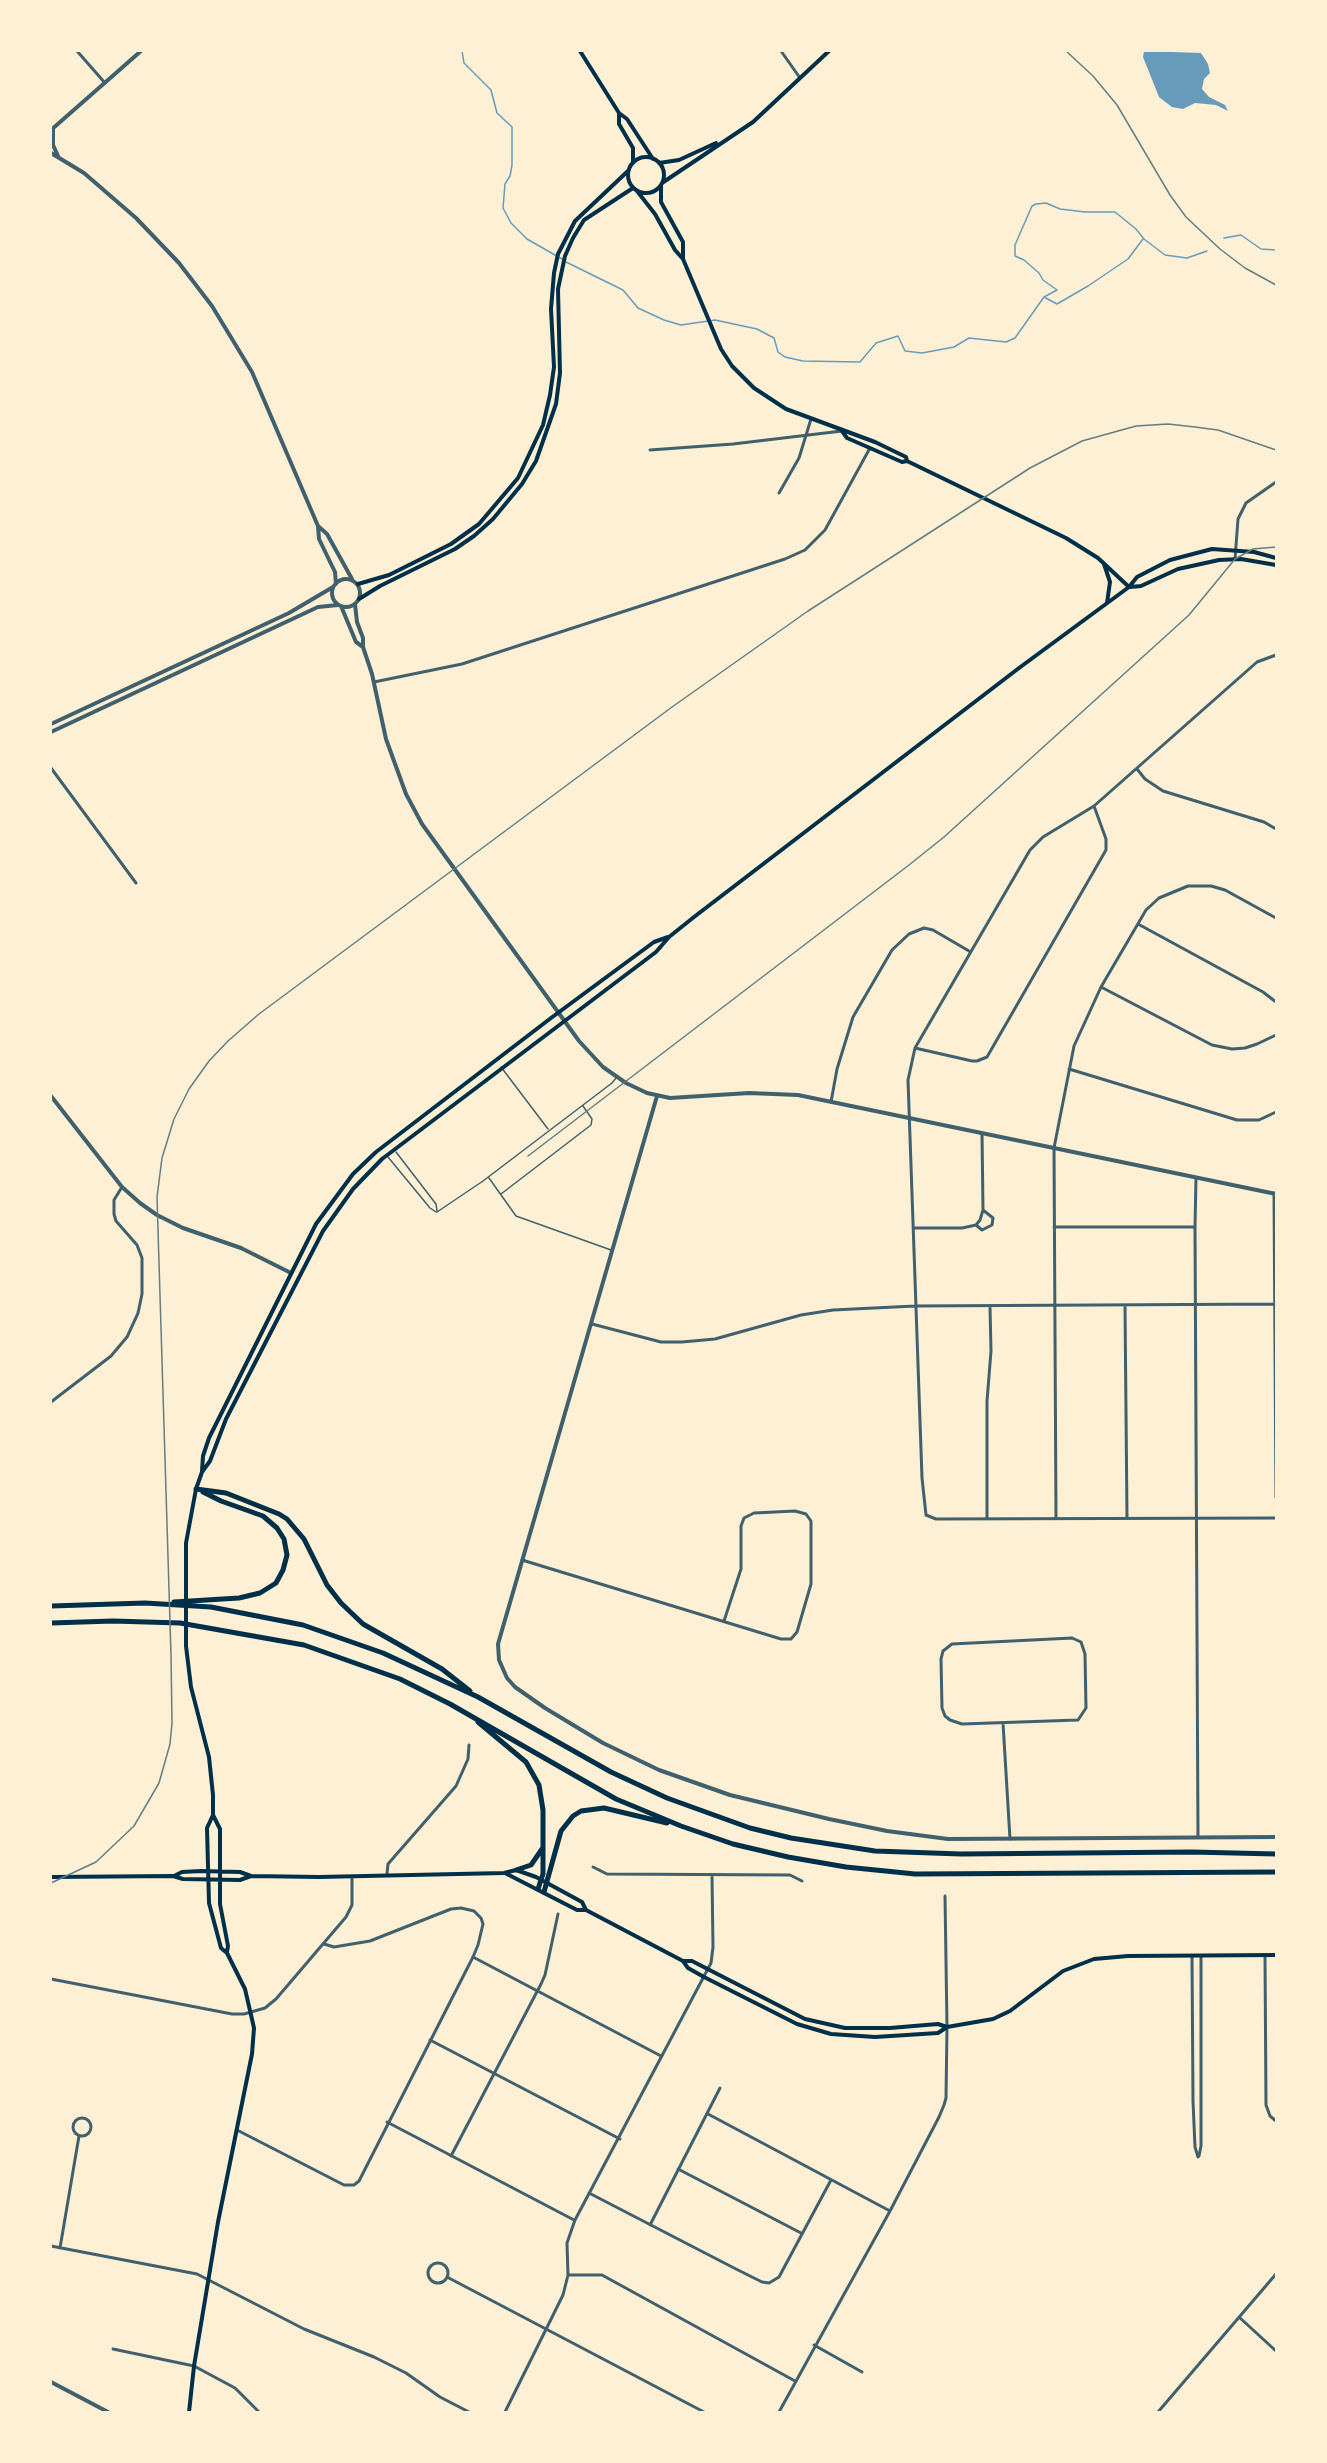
<!DOCTYPE html>
<html>
<head>
<meta charset="utf-8">
<style>
  body { margin:0 }
  #map { position:relative; width:1327px; height:2463px; overflow:hidden; background:#fdf0d5; font-family:Karla,sans-serif }
  canvas { display:block }
  .frame { position:absolute; inset:0; border:52px solid #fdf0d5; pointer-events:none }
</style>
</head>
<body>
<div id="map">
<canvas width="1327" height="2463"></canvas>
<div class="frame"></div>
</div>
<script>
const ctx = document.querySelector('canvas').getContext('2d');
ctx.lineJoin = 'round';
function fill(path, color) { ctx.fillStyle = color; ctx.fill(path, 'evenodd'); }
const shape = rows => new Path2D(rows.map(r => 'M' + r).join(''));
function trace(path, color, width, dash) { ctx.strokeStyle = color; ctx.lineWidth = width; ctx.lineCap = dash ? 'butt' : 'round'; ctx.setLineDash(dash || []); ctx.stroke(path); }
const water = shape([
  [1144,51,1201,53,1208,64,1210,73,1204,79,1202,89,1209,97,1225,105,1228,111,1216,105,1195,103,1183,109,1172,107,1159,97,1143,57]
]);
const stream = shape([
  [462,51,464,63,491,90,497,113,512,127,512,165,510,176,505,184,503,208,511,223,527,239,562,259],
  [1224,238,1241,235,1261,249,1276,250],
  [566,262,623,290,638,308,664,320,681,325,715,320,757,329,774,338,778,352,785,357,803,361,860,362,876,343,898,336,905,351,922,353,954,347,969,338,1006,342,1015,338,1044,297,1057,290,1043,280,1039,273,1024,260,1015,256,1015,245,1032,206,1036,204,1046,203,1060,209,1085,212,1115,212,1136,229,1144,239,1165,255,1187,258,1207,251],
  [1044,297,1057,304,1088,286,1128,259,1143,239]
]);
const service = shape([
  [501,1067,548,1129],
  [396,1152,436,1204,437,1211],
  [388,1157,430,1208,436,1212],
  [489,1178,516,1216,611,1250],
  [501,1194,591,1125,592,1119,583,1106],
  [437,1212,483,1181,612,1083,616,1078]
]);
const minor = shape([
  [77,51,105,83],
  [781,51,800,78],
  [650,450,733,444,842,431],
  [779,493,799,458,811,419],
  [1235,559,1238,519,1246,503,1276,482],
  [1276,655,1257,662,1094,806,1043,837,1030,850,915,1048,908,1080,922,1478,926,1515,936,1519,1276,1518],
  [374,682,462,664,785,559,805,550,825,530,870,448],
  [51,768,136,883],
  [1137,769,1145,779,1163,791,1264,822,1276,829],
  [1138,924,1263,992,1276,1002],
  [1101,987,1212,1045,1232,1049,1245,1048,1257,1044,1276,1035],
  [915,1048,972,1061,977,1061,987,1057,1106,850,1106,839,1094,806],
  [1069,1069,1237,1120,1259,1120,1276,1112],
  [831,1102,837,1069,853,1017,892,950,909,934,924,928,933,930,969,951],
  [1196,1178,1195,1227,1198,1836],
  [1274,1193,1276,1497],
  [976,1225,982,1230,992,1225,993,1218,983,1210],
  [1054,1227,1195,1227],
  [913,1228,962,1228,976,1225,980,1220,983,1210,982,1133],
  [1125,1306,1127,1518],
  [592,1324,661,1342,682,1342,715,1339,801,1315,833,1310,915,1306,1276,1304],
  [51,1402,111,1356,127,1337,138,1313,142,1294,142,1258,137,1245,116,1221,114,1214,114,1200,122,1187],
  [1056,1518,1054,1148,1074,1046,1101,987,1146,910,1159,898,1188,886,1211,886,1225,890,1276,918],
  [987,1519,987,1401,991,1351,990,1307],
  [522,1560,781,1639,791,1639,797,1632,811,1584,811,1521,806,1514,795,1511,754,1513,744,1518,741,1526,741,1569,724,1621],
  [1072,1638,1081,1642,1085,1654,1086,1708,1078,1720,962,1724,950,1720,945,1716,942,1708,941,1659,943,1651,952,1644,1072,1638],
  [1003,1723,1010,1839],
  [593,1867,607,1874,790,1875,802,1881],
  [387,1874,388,1864,456,1786,468,1759,469,1745],
  [1265,1955,1266,2105,1270,2116,1276,2121],
  [1192,1956,1193,2101,1195,2147,1198,2157],
  [473,1957,661,2056],
  [51,1979,232,2014,244,2014,265,2008,276,1999,346,1917,352,1905,352,1877],
  [430,2040,620,2139],
  [708,2114,890,2211],
  '73 2127a9 9 0 1 1 18 0a9 9 0 1 1-18 0Z',
  [387,2122,574,2220],
  [237,2130,344,2185,354,2185,359,2181,473,1957,478,1945,483,1924,481,1918,474,1911,461,1908,451,1909,370,1941,334,1947,324,1944],
  [451,2156,541,1984,545,1975,558,1914],
  [1199,2156,1201,2146,1201,1956],
  [678,2169,801,2233],
  [589,2193,734,2268,762,2282,769,2283,779,2277,831,2180],
  [650,2225,720,2088],
  [51,2246,197,2274,304,2329,374,2357,406,2373,440,2397,469,2412],
  [60,2248,79,2136],
  '428 2273a10 10 0 1 1 20 0a10 10 0 1 1-20 0Z',
  [568,2275,602,2275,795,2381],
  [447,2277,704,2412],
  [1239,2317,1276,2351],
  [814,2345,862,2372],
  [113,2349,194,2366,235,2388,259,2412],
  [505,2412,563,2295,568,2275,567,2243,575,2220,711,1963,713,1947,712,1875],
  [779,2412,890,2211,939,2117,944,2105,946,2098,947,2027,945,1896],
  [1158,2412,1276,2274]
]);
const tertiary = shape([
  [53,129,53,145,58,156],
  [51,130,141,51],
  [51,153,84,173,136,218,179,263,212,306,252,372,318,526,319,539,335,572,336,584],
  [318,526,327,534,352,579],
  '332 593a14 14 0 1 1 28 0a14 14 0 1 1-28 0Z',
  [355,604,357,622,363,638,363,647,372,674,386,739,406,794,422,824,579,1041,603,1067,626,1083,647,1093,670,1098,749,1093,798,1095,1276,1194],
  [341,606,356,642,363,647],
  [51,724,289,613,333,587],
  [51,732,318,607,338,605],
  [51,1096,122,1187,140,1203,157,1215,183,1228,241,1248,291,1273],
  [657,1096,498,1644,499,1660,507,1678,515,1687,545,1708,603,1743,659,1770,730,1795,829,1819,887,1831,948,1839,1276,1837],
  [51,2382,108,2412]
]);
const secondary = shape([
  [580,51,619,113,627,119,653,159],
  [619,114,619,124,633,148,633,163],
  '628 175a18 18 0 1 1 36 0a18 18 0 1 1-36 0Z',
  [659,163,679,160,716,143],
  [662,183,753,122,829,51],
  [661,185,661,202,683,242,683,259],
  [637,191,655,214,675,250,683,259,721,349,732,366,754,388,786,409,875,442,906,457,907,461],
  [842,431,847,438,902,462,907,461,1066,538,1098,558,1129,587],
  [1104,564,1110,582,1107,603],
  [358,584,389,575,451,544,479,524,518,478,543,425,550,395,554,367,551,309,554,273,558,254,575,221,629,170],
  [1130,587,1141,586,1178,569,1219,560,1241,559,1276,565],
  [359,599,380,586,455,549,474,536,493,519,522,484,536,461,556,404,560,373,558,289,565,256,573,238,584,220,633,188],
  [202,1471,203,1456,209,1438,316,1224,353,1174,376,1152,551,1018,654,942,668,937],
  [213,1815,220,1829,220,1904,228,1946,227,1952],
  [505,1873,577,1910,586,1910,683,1961,692,1961,805,2019,845,2028,890,2028,938,2024,947,2027],
  [174,1876,182,1872,201,1871,240,1872,251,1876],
  [51,1877,173,1876,183,1879,240,1880,251,1876,319,1877,504,1873,516,1870,536,1877,582,1902,586,1910],
  [683,1961,688,1968,704,1977,797,2024,831,2034,875,2037,938,2033,947,2027,993,2019,1010,2011,1063,1971,1094,1959,1128,1956,1276,1955],
  [189,2412,194,2366,218,2222,252,2054,254,2028,245,1989,227,1953,221,1948,209,1903,207,1828,213,1815,213,1795,209,1757,191,1687,186,1646,186,1543,196,1489,202,1472,210,1461,226,1419,323,1231,353,1189,382,1159,656,952,669,937,694,917,1019,668,1129,587,1137,577,1170,560,1212,549,1254,552,1276,558]
]);
const motorway = shape([
  [196,1489,226,1493,279,1514,287,1519,304,1539,327,1585,341,1603,363,1624,442,1669,470,1691],
  [174,1602,239,1598,260,1593,276,1583,283,1570,287,1555,284,1539,277,1528,263,1516,221,1501,203,1492],
  [51,1606,145,1603,211,1607,303,1625,383,1653,478,1697,611,1772,667,1798,750,1828,791,1838,875,1851,961,1854,1192,1852,1276,1854],
  [51,1623,113,1621,180,1623,304,1645,400,1679,450,1704,616,1799,681,1826,733,1844,788,1857,846,1867,915,1874,1276,1872],
  [478,1722,526,1762,539,1785,543,1810,543,1874,538,1889],
  [516,1870,531,1865,542,1849],
  [544,1892,561,1831,573,1816,581,1811,604,1808,667,1823]
]);
const tram = shape([
  [528,1156,909,865,944,837,1189,615,1235,559,1253,549,1276,547]
]);
const rail = shape([
  [1066,51,1093,76,1117,105,1170,195,1186,217,1220,249,1245,268,1276,285],
  [51,1883,96,1862,134,1826,159,1783,170,1744,172,1723,171,1655,157,1197,162,1158,174,1119,189,1089,209,1061,228,1041,259,1014,672,707,808,611,1030,468,1082,441,1136,426,1168,424,1195,427,1218,430,1276,450]
]);
fill(water, '#669bbc');
trace(stream, '#669bbc', 1.5);
trace(service, '#3f606c', 1.5);
trace(minor, '#3f606c', 3);
trace(tertiary, '#3f606c', 4);
trace(secondary, '#003049', 4);
trace(motorway, '#003049', 5);
trace(tram, '#657d81', 1.5);
trace(rail, '#657d81', 1.5);
</script>
</body>
</html>
